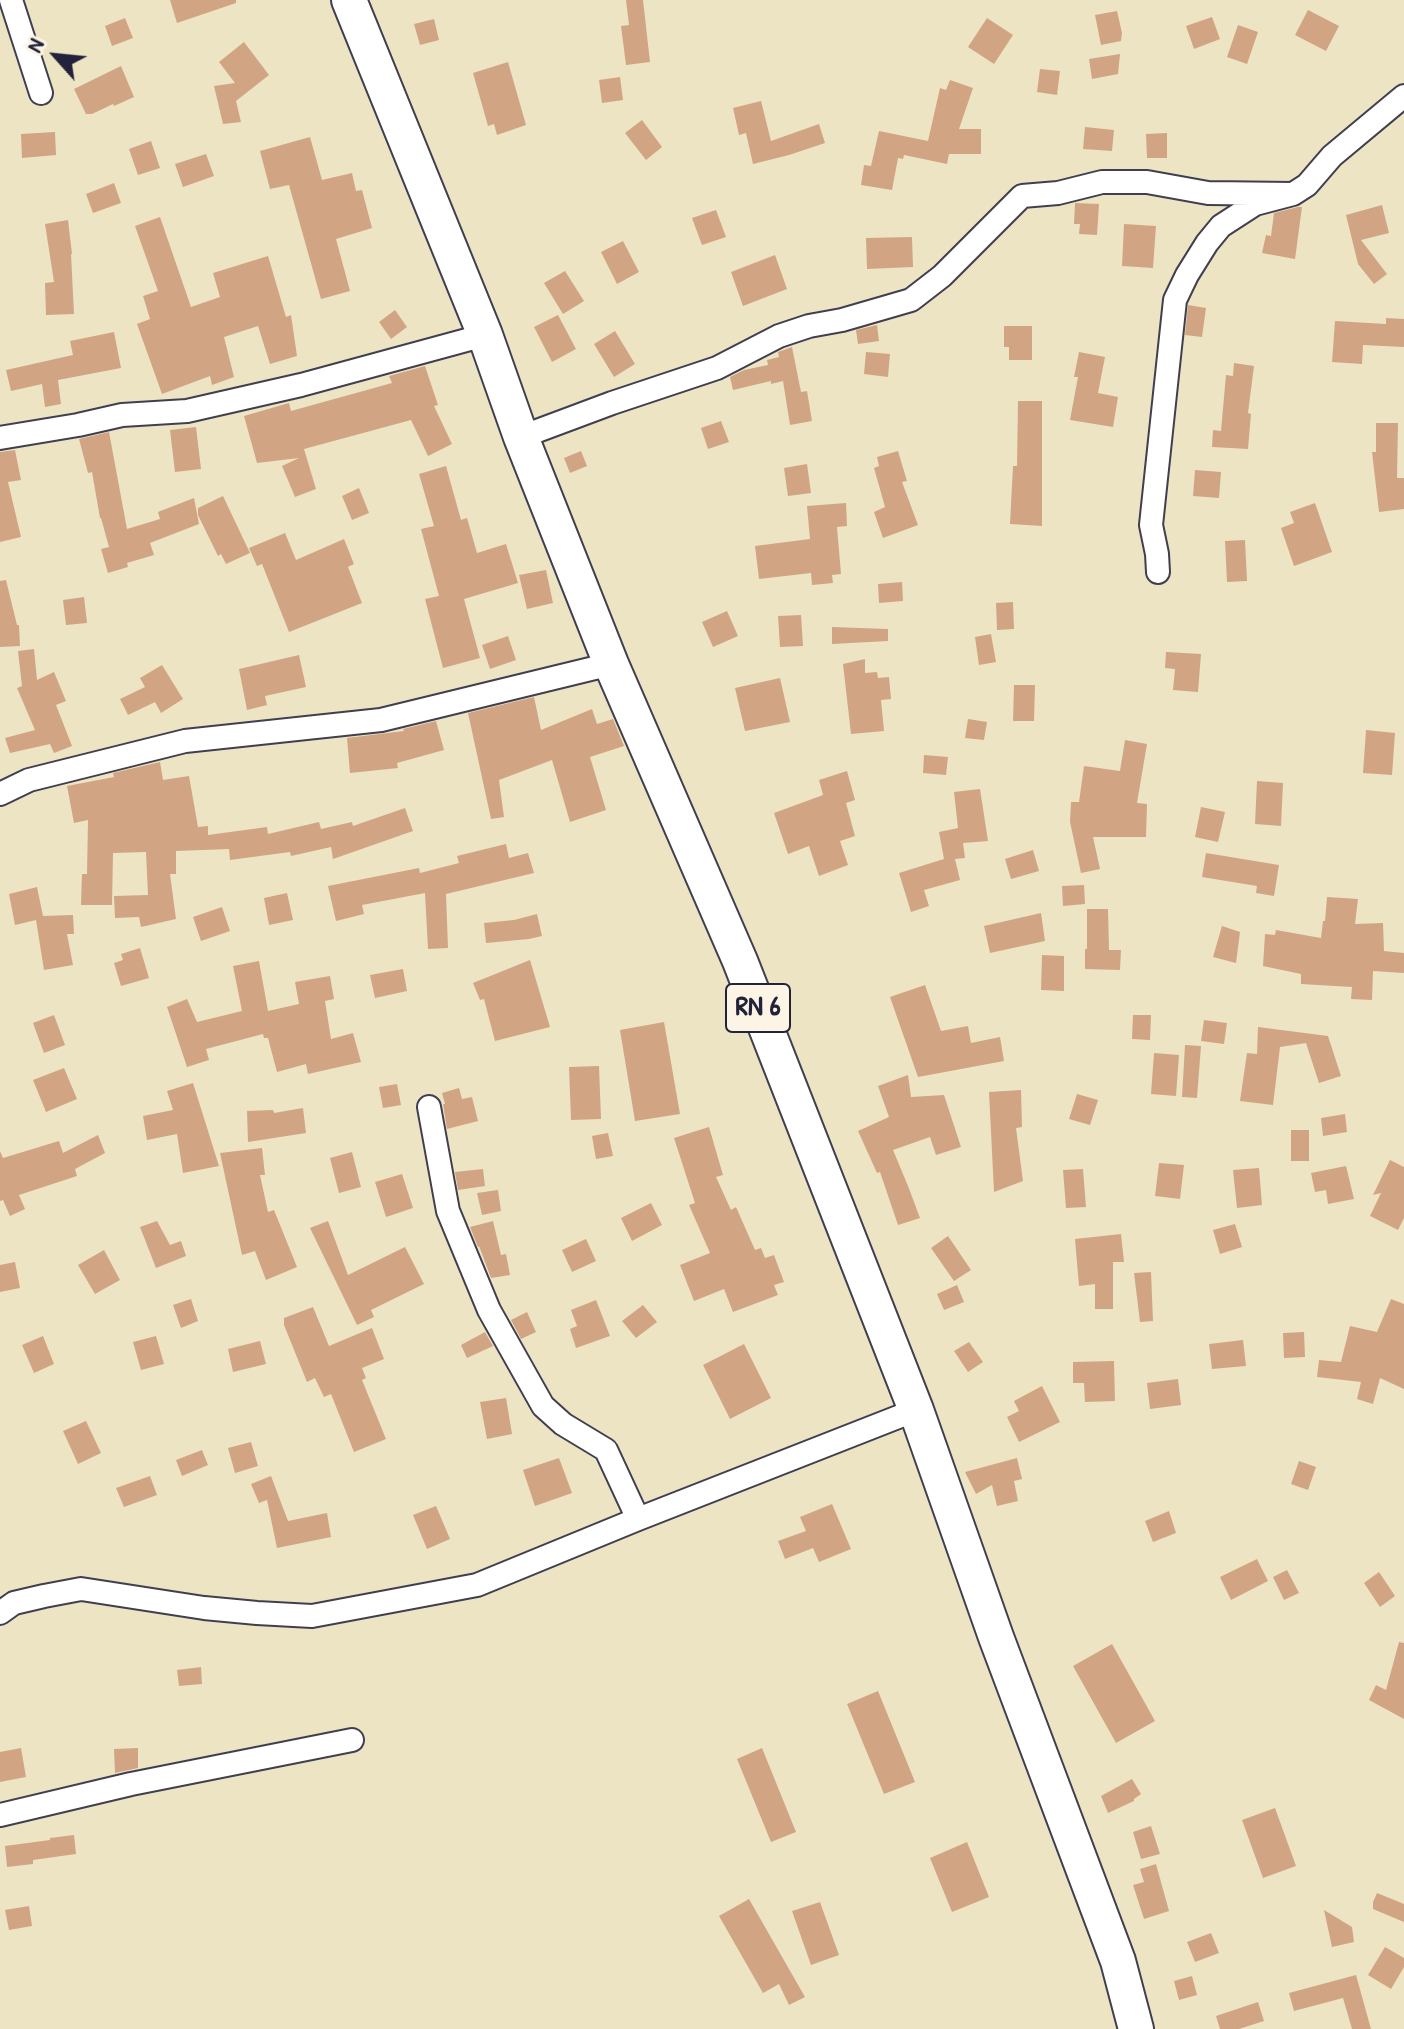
<!DOCTYPE html>
<html>
<head>
<meta charset="utf-8">
<style>
  body { margin:0 }
  #map { position:relative; width:1404px; height:2029px; overflow:hidden; background:#ede4c4; font-family:"Patrick Hand",sans-serif }
  canvas { display:block }
  .north { position:absolute; left:16px; top:16px; width:80px; height:80px; -webkit-text-stroke:6px #fcf5e5; paint-order:stroke; rotate:297deg; font-size:22px; font-weight:700; line-height:32px; text-align:center; color:#22223b }
  .north::after { content:''; display:block; margin:auto; width:28px; height:36px; background:#22223b; clip-path:polygon(50% 0,100% 100%,50% 72%,0 100%) }
</style>
</head>
<body>
<div id="map">
<canvas width="1404" height="2029"></canvas>
<div class="north">N</div>
</div>
<script>
const ctx = document.querySelector('canvas').getContext('2d');
ctx.lineJoin = 'round';
function fill(path, color) { ctx.fillStyle = color; ctx.fill(path, 'evenodd'); }
const shape = rows => new Path2D(rows.map(r => 'M' + r).join(''));
function trace(path, color, width, dash) { ctx.strokeStyle = color; ctx.lineWidth = width; ctx.lineCap = dash ? 'butt' : 'round'; ctx.setLineDash(dash || []); ctx.stroke(path); }
function write(font, color, halo, rows, align = 'center') {
  ctx.font = font + ' "Patrick Hand",sans-serif'; ctx.lineWidth = 6; ctx.setLineDash([]); ctx.textBaseline = 'middle'; ctx.strokeStyle = halo; ctx.fillStyle = color; for (const [text, x, y, turn = 0] of rows) {
    ctx.save(); ctx.translate(x, y); ctx.rotate((+turn || 0) * Math.PI / 180); ctx.textAlign = isNaN(turn) ? turn : align; if (halo) ctx.strokeText(text, 0, 0); ctx.fillText(text, 0, 0); ctx.restore();
  }
}
const building = shape([
  [170,0,236,0,236,3,177,23],
  [626,0,643,0,650,62,626,65,621,26,629,25],
  [1308,10,1339,26,1326,51,1295,35],
  [1117,11,1122,33,1121,41,1101,45,1095,15],
  [1212,17,1220,39,1194,49,1186,26],
  [125,18,133,38,112,46,105,26],
  [987,18,1013,35,994,64,968,47],
  [434,19,439,40,420,45,414,24],
  [1238,25,1258,32,1247,64,1227,57],
  [244,42,269,75,236,101,241,122,223,124,214,86,235,83,219,62],
  [1120,54,1118,74,1092,79,1089,59],
  [508,62,526,125,497,135,494,124,488,126,473,73],
  [121,66,134,97,114,106,113,104,92,114,86,114,74,89],
  [1040,69,1060,71,1057,95,1037,92],
  [620,77,623,100,602,103,599,80],
  [950,80,973,88,959,129,981,129,981,154,949,154,947,164,904,155,903,159,898,158,892,190,861,185,864,165,871,166,879,131,928,141,940,88,946,90],
  [761,101,771,141,819,124,825,143,789,155,753,164,746,133,739,135,733,108],
  [642,120,662,147,646,160,625,133],
  [1085,127,1114,130,1112,151,1083,149],
  [55,132,56,155,22,158,21,134],
  [1167,133,1167,158,1147,158,1146,134],
  [310,137,322,180,352,173,356,191,362,190,372,228,336,239,350,291,321,299,289,185,270,189,260,151],
  [151,141,160,168,138,175,129,149],
  [206,154,214,176,183,187,175,164],
  [114,183,121,203,93,213,86,194],
  [1075,203,1099,204,1097,235,1079,234,1080,224,1074,224],
  [1382,205,1389,233,1361,240,1387,274,1374,284,1358,264,1346,215],
  [1298,207,1302,207,1295,259,1262,253,1266,235,1271,236,1274,213],
  [716,210,726,237,702,245,692,218],
  [160,217,191,307,220,297,213,273,268,256,286,317,291,315,297,356,270,364,258,326,224,337,234,377,212,385,210,376,162,394,137,324,150,319,143,296,158,291,135,226],
  [68,220,72,254,71,254,74,314,46,315,45,283,54,282,45,224],
  [1124,224,1156,226,1153,268,1122,266],
  [912,237,913,267,867,269,866,238],
  [623,241,639,272,617,284,601,252],
  [775,255,787,289,743,306,731,272],
  [565,271,584,301,563,314,544,283],
  [1188,305,1206,308,1202,337,1185,335],
  [395,310,407,327,391,339,379,322],
  [558,315,576,349,552,362,534,327],
  [1386,318,1404,319,1404,347,1363,345,1362,364,1332,362,1335,321,1386,324],
  [877,325,879,341,858,344,856,330],
  [1004,326,1032,326,1032,360,1009,360,1009,347,1004,347],
  [615,331,635,364,614,377,594,344],
  [114,332,121,368,58,380,61,404,45,407,42,384,11,391,6,370,73,355,70,341],
  [792,347,801,392,807,391,812,421,790,425,783,381,771,384,771,381,733,390,730,377,744,370,768,365,767,360,779,357,778,352],
  [866,352,890,354,888,377,864,374],
  [1079,352,1105,357,1098,393,1118,397,1113,427,1070,420,1078,377,1074,377],
  [1234,363,1254,366,1248,413,1251,414,1248,449,1212,447,1213,430,1221,431,1226,375,1233,376],
  [425,366,438,405,434,406,452,444,428,456,411,420,304,449,316,489,295,497,282,466,299,458,257,463,244,416,289,403,291,411,392,383,389,376],
  [1018,401,1042,401,1042,526,1010,524,1013,466,1017,466],
  [721,421,729,442,708,449,701,428],
  [1376,423,1398,423,1397,478,1404,478,1404,509,1379,512,1372,452,1376,452],
  [196,427,201,469,175,472,170,430],
  [109,432,127,529,160,519,158,512,194,498,199,524,150,543,154,555,127,563,128,567,108,573,101,549,109,547,101,518,100,518,92,472,88,473,79,439],
  [15,450,21,480,8,482,21,537,0,542,0,452],
  [581,451,587,466,570,473,564,458],
  [898,451,907,481,902,482,918,525,883,538,874,512,885,507,874,468,879,466,877,457],
  [807,464,811,493,788,496,784,468],
  [446,466,461,520,467,518,477,553,506,544,518,583,464,599,480,658,443,668,425,599,439,596,421,529,434,526,419,474],
  [1195,470,1221,472,1219,498,1193,496],
  [359,488,369,513,352,520,342,496],
  [223,496,250,553,226,564,221,554,218,556,198,515,198,508],
  [846,503,847,526,837,527,841,574,832,575,833,583,812,585,811,573,759,579,755,546,810,539,807,506],
  [1315,503,1332,552,1294,566,1281,528,1294,523,1290,512],
  [285,533,296,560,344,539,354,564,348,567,362,603,289,632,262,564,257,566,249,548],
  [1245,540,1247,581,1227,582,1225,541],
  [546,570,553,603,527,609,519,575],
  [6,580,17,625,19,625,20,646,0,647,0,581],
  [902,582,903,601,879,603,878,584],
  [84,597,87,623,66,625,63,600],
  [1013,602,1014,629,997,630,996,603],
  [727,611,738,636,713,647,702,622],
  [801,615,803,646,780,647,778,616],
  [832,627,888,629,888,641,832,644],
  [991,634,996,662,979,665,975,637],
  [508,636,516,660,490,669,482,645],
  [34,649,37,680,54,672,66,701,56,705,72,746,54,753,50,744,10,753,5,738,35,730,17,688,22,686,18,651],
  [1166,652,1201,654,1198,692,1173,690,1175,669,1165,668],
  [299,655,306,687,265,696,267,705,247,710,239,669],
  [865,659,865,673,877,672,878,678,889,677,891,699,881,700,884,731,851,734,843,664],
  [162,665,183,699,161,713,155,702,128,715,120,699,145,687,140,678],
  [780,678,790,722,745,731,735,688],
  [1014,685,1035,685,1034,721,1013,721],
  [534,697,541,730,592,709,597,724,613,719,624,746,590,757,606,810,570,822,552,760,499,780,504,817,491,819,468,713],
  [968,719,987,722,984,740,965,738],
  [436,721,444,750,397,763,398,768,350,773,347,738,404,731,403,729],
  [1366,730,1395,733,1392,775,1363,773],
  [1125,740,1147,744,1137,803,1147,804,1146,837,1093,837,1100,869,1081,873,1070,822,1071,802,1079,802,1084,766,1120,771],
  [924,755,948,757,946,775,923,773],
  [160,762,163,780,189,776,198,827,208,826,208,835,267,827,268,834,319,822,321,829,352,822,353,826,405,808,413,831,333,859,331,847,291,856,290,852,230,860,229,849,176,851,176,874,170,874,176,919,141,927,139,917,115,918,114,896,148,895,146,852,113,853,112,905,81,905,82,874,87,874,88,820,74,823,67,786,114,777,113,773],
  [847,771,855,800,846,803,855,836,840,841,848,865,819,876,809,846,788,854,774,813,823,795,819,780],
  [1257,781,1283,783,1281,826,1255,824],
  [980,789,988,841,963,843,965,858,955,859,960,880,924,890,929,906,911,912,899,873,944,859,939,832,958,828,954,792],
  [1201,807,1225,812,1218,842,1195,837],
  [506,844,509,858,528,853,534,873,446,894,448,948,428,949,425,893,362,905,364,914,336,921,328,886,419,868,420,873,459,863,457,856],
  [1033,850,1039,871,1011,879,1005,859],
  [1206,853,1279,865,1274,896,1256,893,1257,886,1202,877],
  [1084,885,1085,904,1063,906,1062,886],
  [37,887,43,916,73,915,74,934,67,934,73,965,44,970,36,920,15,925,9,894],
  [287,893,293,920,269,925,264,898],
  [1327,897,1358,899,1355,924,1383,923,1384,951,1404,953,1404,973,1373,971,1372,1000,1351,999,1352,987,1301,984,1301,974,1263,966,1265,934,1275,935,1276,930,1321,938,1323,921,1325,921],
  [222,907,230,931,201,941,193,917],
  [1087,909,1108,909,1109,950,1121,950,1120,970,1085,969,1085,949,1087,949],
  [1041,913,1045,941,990,953,984,926],
  [537,914,542,936,529,939,486,943,484,923,514,920],
  [1222,926,1240,932,1236,963,1213,957],
  [140,948,149,978,121,986,114,963,123,960,121,954],
  [1042,955,1064,956,1064,991,1041,990],
  [530,960,550,1027,495,1041,484,999,480,1000,473,983],
  [259,961,268,1011,299,1004,295,982,330,976,334,999,325,1001,331,1039,353,1033,361,1062,308,1074,306,1064,277,1072,268,1038,264,1038,263,1034,206,1049,209,1060,187,1067,167,1007,187,999,197,1022,242,1011,233,966],
  [403,969,407,991,375,998,370,975],
  [925,985,941,1031,968,1026,971,1043,1000,1037,1004,1061,918,1077,890,997],
  [54,1015,65,1045,44,1053,33,1023],
  [1133,1015,1151,1015,1150,1040,1132,1039],
  [1204,1020,1227,1023,1224,1044,1201,1041],
  [664,1022,680,1114,635,1121,620,1030],
  [1258,1027,1328,1036,1341,1076,1319,1083,1306,1043,1280,1047,1273,1105,1240,1101,1247,1053,1257,1054],
  [1185,1045,1201,1046,1197,1098,1182,1097],
  [1154,1053,1179,1055,1176,1096,1151,1094],
  [599,1066,601,1119,571,1120,569,1067],
  [64,1068,77,1099,46,1112,33,1080],
  [908,1075,911,1097,944,1095,961,1147,936,1155,930,1137,893,1150,908,1186,920,1218,898,1225,880,1172,877,1173,858,1131,889,1117,878,1086],
  [193,1083,219,1166,183,1173,177,1134,147,1140,143,1116,173,1110,167,1091],
  [397,1084,401,1105,383,1108,379,1087],
  [459,1088,462,1099,472,1097,478,1121,447,1129,443,1104,445,1104,442,1093],
  [1021,1090,1022,1127,1016,1128,1023,1181,994,1192,989,1092],
  [1077,1094,1098,1100,1090,1125,1069,1119],
  [303,1108,306,1133,248,1142,247,1111,273,1110,274,1113],
  [1345,1114,1347,1132,1323,1136,1321,1118],
  [709,1127,723,1175,716,1177,731,1210,736,1207,755,1250,761,1248,765,1258,774,1255,784,1282,774,1285,778,1295,733,1312,724,1289,694,1301,680,1265,710,1253,689,1205,695,1203,674,1138],
  [1291,1130,1309,1130,1309,1161,1291,1161],
  [608,1133,613,1156,596,1159,592,1136],
  [98,1135,105,1153,75,1169,77,1176,19,1195,25,1209,10,1216,3,1200,0,1201,0,1151,3,1158,59,1141,63,1153],
  [262,1148,265,1175,260,1175,268,1212,274,1210,297,1267,266,1280,255,1251,242,1255,220,1153],
  [352,1152,361,1187,339,1193,330,1158],
  [1390,1160,1404,1167,1404,1218,1398,1230,1370,1216,1381,1193,1373,1195],
  [1159,1163,1184,1165,1180,1199,1155,1196],
  [1346,1166,1354,1199,1328,1204,1326,1190,1315,1192,1311,1173],
  [1259,1168,1262,1205,1237,1208,1233,1170],
  [483,1169,485,1186,458,1190,455,1172],
  [1083,1169,1086,1207,1066,1208,1063,1170],
  [402,1174,413,1208,386,1217,375,1182],
  [498,1190,501,1211,482,1215,477,1193],
  [651,1203,662,1225,632,1241,621,1218],
  [157,1221,170,1245,181,1241,186,1256,156,1268,140,1227],
  [328,1221,348,1275,405,1247,424,1284,371,1310,374,1317,357,1325,310,1228],
  [493,1221,501,1255,506,1254,510,1275,491,1278,479,1246,478,1247,470,1227],
  [1235,1224,1242,1247,1220,1254,1213,1230],
  [1121,1234,1124,1262,1113,1262,1113,1309,1095,1309,1095,1284,1079,1286,1075,1239],
  [948,1236,971,1270,954,1281,931,1248],
  [586,1239,596,1261,572,1272,562,1250],
  [104,1250,120,1280,95,1294,78,1265],
  [15,1262,20,1288,0,1292,0,1265],
  [1151,1272,1153,1321,1140,1322,1134,1273],
  [957,1285,964,1302,944,1310,937,1294],
  [191,1299,198,1321,181,1328,173,1305],
  [1391,1299,1404,1304,1404,1389,1380,1378,1373,1404,1357,1399,1361,1382,1317,1377,1319,1360,1341,1362,1350,1326,1377,1332],
  [596,1300,610,1336,576,1348,570,1329,577,1326,571,1310],
  [643,1305,657,1322,636,1338,622,1321],
  [313,1307,329,1346,372,1328,384,1359,362,1368,366,1378,362,1380,386,1439,354,1452,331,1394,324,1397,315,1378,307,1382,284,1325,284,1318],
  [527,1312,536,1332,521,1339,511,1320],
  [485,1332,493,1346,467,1358,461,1345],
  [1304,1332,1305,1357,1284,1358,1283,1333],
  [43,1336,54,1364,34,1373,22,1345],
  [156,1336,164,1364,141,1370,133,1342],
  [1243,1340,1246,1366,1212,1369,1209,1344],
  [260,1341,266,1364,233,1372,228,1349],
  [969,1342,983,1362,968,1372,954,1351],
  [744,1344,771,1398,730,1419,703,1365],
  [1114,1361,1115,1401,1085,1402,1084,1383,1073,1383,1073,1362],
  [1178,1379,1181,1405,1150,1409,1147,1383],
  [1042,1386,1060,1422,1019,1442,1007,1417,1019,1411,1014,1401],
  [506,1398,512,1434,487,1439,480,1402],
  [86,1421,101,1453,78,1464,63,1431],
  [251,1442,258,1466,235,1473,228,1448],
  [202,1450,208,1465,182,1476,176,1460],
  [559,1458,572,1493,535,1506,523,1470],
  [1017,1458,1022,1479,1014,1481,1018,1501,997,1506,992,1485,976,1494,965,1472],
  [1299,1461,1316,1467,1308,1490,1291,1484],
  [150,1476,157,1495,124,1507,116,1488],
  [271,1476,288,1521,327,1513,331,1537,277,1548,267,1500,259,1503,251,1484],
  [832,1504,851,1549,819,1562,813,1548,785,1559,778,1541,806,1531,800,1517],
  [436,1506,450,1539,427,1549,413,1515],
  [1169,1511,1176,1533,1153,1542,1145,1521],
  [1257,1559,1268,1581,1231,1600,1220,1577],
  [1287,1570,1299,1593,1284,1600,1273,1577],
  [1379,1572,1395,1596,1380,1607,1364,1583],
  [1399,1642,1404,1643,1404,1719,1369,1700,1376,1685,1386,1690],
  [1112,1644,1155,1721,1116,1743,1073,1666],
  [201,1667,202,1684,179,1686,177,1670],
  [878,1691,915,1782,884,1794,847,1704],
  [21,1748,26,1777,0,1782,0,1752],
  [138,1748,138,1768,115,1773,114,1749],
  [762,1748,796,1832,771,1842,737,1759],
  [1132,1779,1141,1794,1134,1799,1134,1801,1108,1813,1101,1796],
  [1275,1808,1296,1866,1263,1878,1242,1820],
  [1151,1826,1160,1854,1141,1859,1133,1832],
  [74,1835,76,1854,33,1860,33,1864,7,1867,5,1846,50,1840,50,1838],
  [967,1842,989,1897,952,1912,930,1858],
  [1156,1864,1169,1911,1144,1919,1133,1885,1144,1882,1140,1869],
  [1377,1893,1404,1904,1404,1922,1373,1909,1373,1902],
  [749,1899,805,1997,789,2005,779,1984,763,1993,719,1916],
  [820,1902,839,1955,811,1965,792,1911],
  [29,1906,32,1926,9,1930,5,1910],
  [1324,1910,1352,1927,1354,1942,1332,1947],
  [1211,1933,1219,1953,1195,1962,1187,1942],
  [1385,1947,1404,1958,1404,1967,1391,1989,1368,1975],
  [1356,1975,1371,2029,1352,2029,1343,1998,1294,2011,1289,1993],
  [1192,1976,1197,1995,1179,2000,1174,1981],
  [1258,2002,1264,2021,1239,2029,1220,2029,1216,2016]
]);
const minor = shape([
  [11,0,41,93],
  [521,437,612,403,717,368,779,336,809,326,842,320,911,300,942,276,1022,196,1058,193,1102,182,1147,182,1208,193,1293,194],
  [0,438,78,425,122,415,187,411,301,385,485,335],
  [1158,572,1157,554,1151,525,1175,300,1187,275,1207,243,1221,226,1255,204,1293,194,1307,185,1332,156,1404,96],
  [0,794,29,780,185,741,381,720,611,664],
  [429,1107,448,1211,489,1310,543,1406,563,1424,606,1450,638,1519],
  [0,1613,14,1603,44,1596,81,1589,204,1608,257,1613,312,1616,477,1585,638,1519,916,1410],
  [0,1815,131,1784,352,1740]
]);
const primary = shape([
  [349,0,485,335,521,437,611,664,740,961,916,1410,996,1637,1118,1961,1136,2029]
]);
const shields = [
  [758,1008,64]
];
const shieldNames = [
  ["RN 6",758,1008]
];
fill(building, '#d1a583');
trace(minor, '#403f50', 26);
trace(primary, '#403f50', 38);
trace(minor, '#fff', 22);
trace(primary, '#fff', 34);
for (const [x, y, w] of shields) { const box = new Path2D(); box.roundRect(x - w / 2, y - 24, w, 48, 6); ctx.fillStyle = '#fcf5e5'; ctx.fill(box); trace(box, '#22223b', 2); }
write('bold 28px', '#22223b', null, shieldNames);
</script>
</body>
</html>
